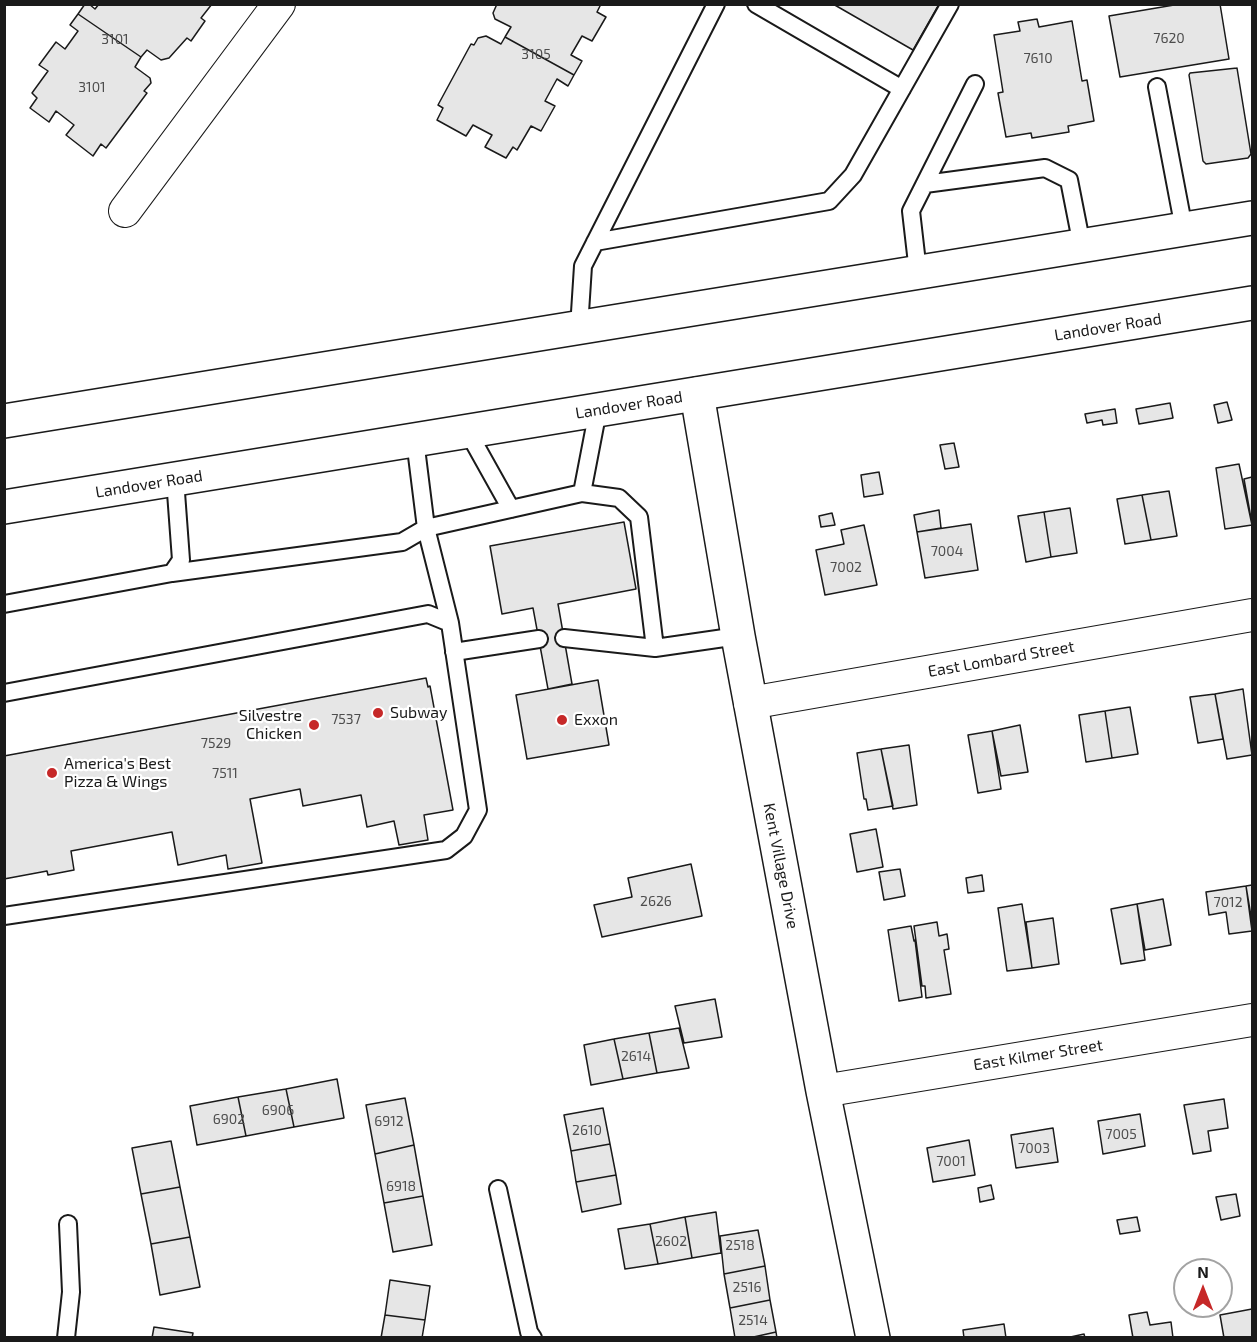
<!DOCTYPE html>
<html>
<head>
<meta charset="utf-8">
<style>
  body { margin:0 }
  #map { position:relative; width:1257px; height:1342px; overflow:hidden; background:#fff; font-family:"Exo 2",sans-serif }
  canvas { display:block }
  .frame { position:absolute; inset:0; border:6px solid #1a1a1a; pointer-events:none }
  .north { position:absolute; left:1173px; top:1258px; width:60px; height:60px; box-sizing:border-box; background:#fff; border:2px solid #a3a3a3; border-radius:50%; rotate:0deg; font-size:16px; font-weight:700; line-height:24px; text-align:center; color:#1a1a1a }
  .north::after { content:''; display:block; margin:auto; width:21px; height:27px; background:#c62828; clip-path:polygon(50% 0,100% 100%,50% 72%,0 100%) }
</style>
</head>
<body>
<div id="map">
<canvas width="1257" height="1342"></canvas>
<div class="frame"></div>
<div class="north">N</div>
</div>
<script>
const ctx = document.querySelector('canvas').getContext('2d');
ctx.lineJoin = 'round';
function fill(path, color) { ctx.fillStyle = color; ctx.fill(path, 'evenodd'); }
const shape = rows => new Path2D(rows.map(r => 'M' + r).join(''));
function trace(path, color, width, dash) { ctx.strokeStyle = color; ctx.lineWidth = width; ctx.lineCap = dash ? 'butt' : 'round'; ctx.setLineDash(dash || []); ctx.stroke(path); }
function write(font, color, halo, rows, align = 'center') {
  ctx.font = font + ' "Exo 2",sans-serif'; ctx.lineWidth = 4.5; ctx.setLineDash([]); ctx.textBaseline = 'middle'; ctx.strokeStyle = halo; ctx.fillStyle = color; for (const [text, x, y, turn = 0] of rows) {
    ctx.save(); ctx.translate(x, y); ctx.rotate((+turn || 0) * Math.PI / 180); ctx.textAlign = isNaN(turn) ? turn : align; if (halo) ctx.strokeText(text, 0, 0); ctx.fillText(text, 0, 0); ctx.restore();
  }
}
const building = shape([
  [85,4,89,4,95,9,99,4,212,4,201,18,205,21,191,41,187,38,169,58,161,60,147,50,141,57,78,14,85,4],
  [497,4,601,4,597,12,606,17,592,41,582,36,571,55,582,61,574,75,505,37,511,27,495,19,493,13,497,4],
  [833,4,939,4,913,50,833,4],
  [1180,4,1220,4,1229,59,1120,77,1109,16,1180,4],
  [78,14,141,57,135,67,150,78,151,83,144,91,147,93,106,148,101,144,93,156,66,135,74,125,56,111,49,122,30,108,37,98,32,93,48,71,39,65,56,42,65,49,78,31,70,25,78,14],
  [1037,19,1039,27,1072,21,1082,81,1087,80,1094,121,1068,126,1069,132,1032,138,1031,133,1006,137,998,93,1003,92,994,35,1020,31,1018,22,1037,19],
  [486,36,501,44,505,37,574,75,568,86,557,79,545,101,555,106,541,131,531,126,517,150,513,147,506,158,485,147,492,135,473,125,466,136,437,120,443,108,438,105,471,44,474,45,478,38,486,36],
  [1237,68,1251,154,1248,158,1206,164,1203,161,1189,75,1190,73,1237,68],
  [1227,402,1232,420,1218,423,1214,405,1227,402],
  [1170,403,1173,418,1139,424,1136,409,1170,403],
  [1115,409,1117,423,1103,425,1102,420,1087,423,1085,414,1115,409],
  [954,443,959,467,945,469,940,445,954,443],
  [1239,464,1252,525,1225,529,1216,468,1239,464],
  [879,472,883,494,864,497,861,475,879,472],
  [1252,477,1252,524,1244,479,1252,477],
  [1169,491,1177,536,1151,540,1142,495,1169,491],
  [1142,495,1151,540,1125,544,1117,499,1142,495],
  [1070,508,1077,553,1051,557,1044,512,1070,508],
  [939,510,941,528,917,532,914,515,939,510],
  [1044,512,1051,557,1026,562,1018,516,1044,512],
  [832,513,835,525,821,527,819,516,832,513],
  [624,522,636,589,558,604,572,684,548,689,533,608,502,614,490,546,624,522],
  [971,524,978,570,925,578,917,532,971,524],
  [864,525,877,585,825,595,816,550,844,544,841,530,864,525],
  [426,678,428,687,430,686,453,810,424,815,428,840,399,845,394,821,367,827,361,795,303,806,300,789,250,799,262,863,228,869,226,855,178,865,172,832,71,851,74,870,48,875,47,871,4,879,4,756,426,678],
  [598,680,609,745,527,759,516,695,598,680],
  [1243,689,1252,755,1227,759,1215,694,1243,689],
  [1215,694,1223,739,1198,743,1190,697,1215,694],
  [1130,707,1138,754,1112,758,1105,711,1130,707],
  [1105,711,1112,758,1086,762,1079,715,1105,711],
  [1020,725,1028,772,1001,776,992,731,1020,725],
  [992,731,1001,789,978,793,968,735,992,731],
  [909,745,917,805,893,809,881,749,909,745],
  [881,749,893,806,868,810,866,799,864,799,857,753,881,749],
  [876,829,883,867,857,872,850,834,876,829],
  [691,864,702,916,602,937,594,905,632,897,628,878,691,864],
  [900,869,905,896,884,900,879,872,900,869],
  [982,875,984,891,968,893,966,878,982,875],
  [1252,885,1252,922,1246,886,1252,885],
  [1246,886,1252,931,1229,934,1226,912,1209,915,1206,892,1246,886],
  [1163,899,1171,945,1145,950,1137,904,1163,899],
  [1022,904,1032,968,1007,971,998,908,1022,904],
  [1137,904,1145,960,1121,964,1111,909,1137,904],
  [1053,918,1059,964,1032,968,1026,922,1053,918],
  [937,922,939,936,947,934,949,949,944,950,951,994,926,998,925,986,922,986,914,926,937,922],
  [911,926,914,941,915,940,922,997,899,1001,888,930,911,926],
  [715,999,722,1037,684,1043,675,1006,715,999],
  [679,1028,689,1068,657,1073,649,1033,679,1028],
  [649,1033,657,1073,623,1079,614,1039,649,1033],
  [614,1039,623,1079,591,1085,584,1045,614,1039],
  [337,1079,344,1118,294,1127,286,1089,337,1079],
  [286,1089,294,1127,246,1136,238,1097,286,1089],
  [238,1097,246,1136,197,1145,190,1106,238,1097],
  [405,1098,414,1145,375,1154,366,1105,405,1098],
  [1224,1099,1228,1128,1208,1131,1211,1151,1193,1154,1184,1105,1224,1099],
  [603,1108,610,1144,571,1151,564,1115,603,1108],
  [1140,1114,1145,1146,1103,1154,1098,1121,1140,1114],
  [1053,1128,1058,1162,1016,1168,1011,1135,1053,1128],
  [969,1140,975,1175,933,1182,927,1148,969,1140],
  [171,1141,180,1187,141,1194,132,1148,171,1141],
  [610,1144,616,1175,576,1182,571,1151,610,1144],
  [414,1145,423,1196,384,1203,375,1154,414,1145],
  [616,1175,621,1204,582,1212,576,1182,616,1175],
  [991,1185,994,1199,980,1202,978,1188,991,1185],
  [180,1187,190,1237,151,1244,141,1194,180,1187],
  [1236,1194,1240,1216,1221,1220,1216,1197,1236,1194],
  [423,1196,432,1245,393,1252,384,1203,423,1196],
  [716,1212,721,1253,692,1258,685,1217,716,1212],
  [685,1217,692,1258,658,1264,650,1224,685,1217],
  [1137,1217,1140,1231,1120,1234,1117,1220,1137,1217],
  [650,1224,658,1264,625,1269,618,1229,650,1224],
  [758,1230,765,1266,724,1274,720,1236,758,1230],
  [190,1237,200,1287,160,1295,151,1244,190,1237],
  [765,1266,770,1300,730,1308,724,1274,765,1266],
  [1207,1267,1208,1270,1191,1270,1190,1269,1207,1267],
  [390,1280,430,1286,425,1320,385,1315,390,1280],
  [770,1300,776,1332,749,1338,735,1338,730,1308,770,1300],
  [1252,1309,1252,1338,1224,1338,1220,1315,1252,1309],
  [1147,1312,1150,1325,1171,1322,1173,1338,1133,1338,1129,1315,1147,1312],
  [385,1315,425,1320,422,1338,381,1338,385,1315],
  [1004,1324,1006,1338,964,1338,963,1330,1004,1324],
  [154,1327,193,1333,192,1338,152,1338,154,1327],
  [776,1332,777,1338,749,1338,776,1332],
  [1084,1334,1085,1338,1066,1338,1084,1334]
]);
const lane = shape([
  [756,4,902,89],
  [1157,87,1184,229],
  [925,184,1045,168,1069,180,1082,246],
  [595,242,829,201,853,175,950,4],
  [918,272,911,211,975,84],
  [579,328,583,266,716,4],
  [468,432,511,509],
  [582,493,598,410],
  [172,573,402,542,426,528,582,493,619,498,639,517,655,648],
  [4,604,172,573,181,560,175,479],
  [564,638,655,648,738,636],
  [454,652,539,639],
  [4,693,428,614,450,623],
  [4,916,446,850,464,836,478,810,450,623,426,528,415,440],
  [498,1189,529,1332,533,1338],
  [66,1338,71,1292,68,1224]
]);
const street = shape([
  [125,211,279,4],
  [750,703,1252,615],
  [823,1091,1252,1020]
]);
const secondary = shape([
  [697,394,738,636,823,1091,873,1338]
]);
const primary = shape([
  [4,421,1252,218],
  [4,507,1252,303]
]);
const markers = [
  [378,713,6,"#c62828"],
  [562,720,6,"#c62828"],
  [314,725,6,"#c62828"],
  [52,773,6,"#c62828"]
];
const numberNames = [
  ["7620",1169,38],
  ["3101",115,39],
  ["3105",536,54],
  ["7610",1038,58],
  ["3101",92,87],
  ["7004",947,551],
  ["7002",846,567],
  ["7537",346,719],
  ["7529",216,743],
  ["7511",225,773],
  ["2626",656,901],
  ["7012",1228,902],
  ["2614",636,1056],
  ["6906",278,1110],
  ["6902",229,1119],
  ["6912",389,1121],
  ["2610",587,1130],
  ["7005",1121,1134],
  ["7003",1034,1148],
  ["7001",951,1161],
  ["6918",401,1186],
  ["2602",671,1241],
  ["2518",740,1245],
  ["2516",747,1287],
  ["2514",753,1320]
];
const streetNames = [
  ["Landover Road",1108,327,-9],
  ["Landover Road",629,405,-9],
  ["Landover Road",149,484,-9],
  ["East Lombard Street",1001,659,-10],
  ["Kent Village Drive",781,866,79],
  ["East Kilmer Street",1038,1055,-9]
];
const poiNames = [
  ["Subway",390,713],
  ["Silvestre",302,716,"right"],
  ["Chicken",302,734,"right"],
  ["Exxon",574,720],
  ["America's Best",64,764],
  ["Pizza & Wings",64,782]
];
fill(building, '#e6e6e6');
trace(building, '#1a1a1a', 1.5);
trace(lane, '#1a1a1a', 20);
trace(street, '#1a1a1a', 34);
trace(secondary, '#1a1a1a', 36);
trace(primary, '#1a1a1a', 36);
trace(lane, '#fff', 16);
trace(street, '#fff', 32);
trace(secondary, '#fff', 33);
trace(primary, '#fff', 33);
for (const [x, y, r, color] of markers) { const dot = new Path2D(); dot.arc(x, y, r, 0, 2 * Math.PI); ctx.fillStyle = color; ctx.fill(dot); trace(dot, '#fff', 2); }
write('14px', '#4d4d4d', null, numberNames);
write('16px', '#1a1a1a', '#fff', streetNames);
write('16px', '#1a1a1a', '#fff', poiNames, 'left');
</script>
</body>
</html>
